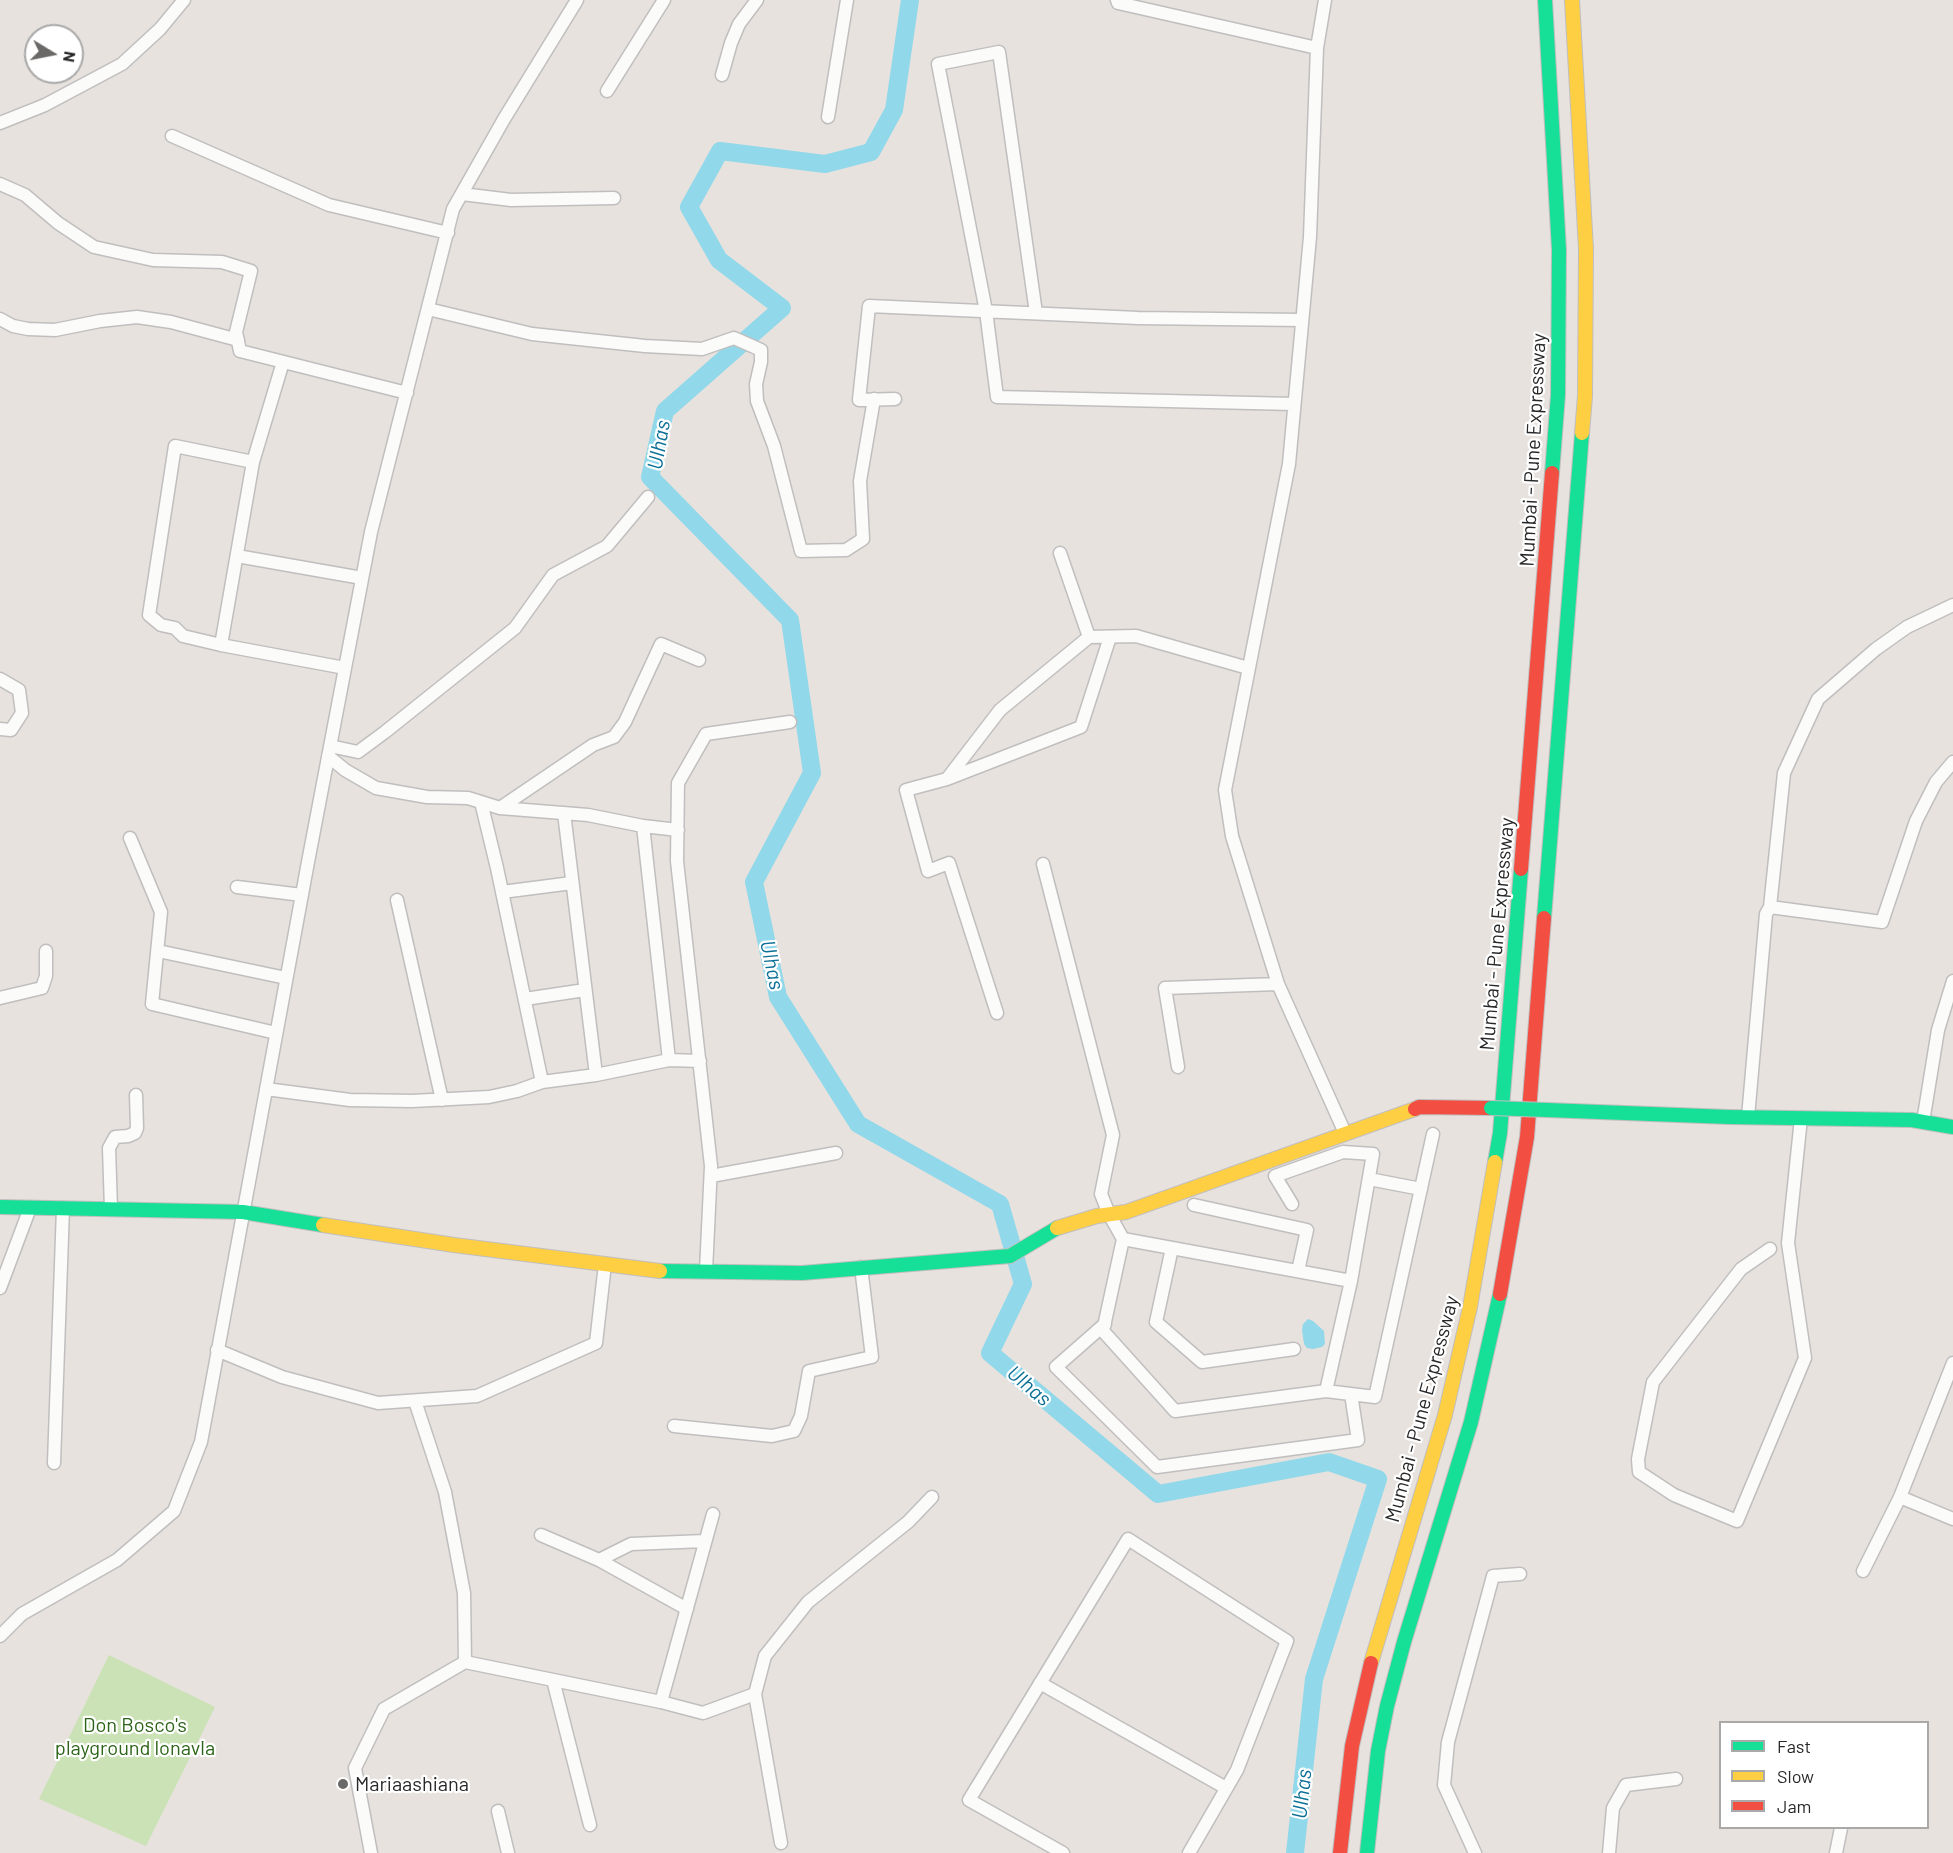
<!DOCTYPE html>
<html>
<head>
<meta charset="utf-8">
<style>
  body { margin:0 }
  #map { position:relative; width:1953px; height:1853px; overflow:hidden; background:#e7e2dd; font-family:Barlow,sans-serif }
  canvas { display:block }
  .legend { position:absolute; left:1719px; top:1721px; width:210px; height:108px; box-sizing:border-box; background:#fff; border:2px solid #a9a9a9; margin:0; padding:8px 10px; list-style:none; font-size:18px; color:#282828 }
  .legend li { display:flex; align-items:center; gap:12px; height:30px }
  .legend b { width:30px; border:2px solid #a9a9a9 }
  .north { position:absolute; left:24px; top:24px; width:60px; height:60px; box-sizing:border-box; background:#fff; border:2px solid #a9a9a9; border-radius:50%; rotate:100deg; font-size:16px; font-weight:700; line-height:24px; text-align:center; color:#282828 }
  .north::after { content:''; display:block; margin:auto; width:21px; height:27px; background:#6b6967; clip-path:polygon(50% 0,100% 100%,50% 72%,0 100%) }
</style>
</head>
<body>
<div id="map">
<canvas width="1953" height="1853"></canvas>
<ul class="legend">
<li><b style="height:8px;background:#16e098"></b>Fast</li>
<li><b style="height:8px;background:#ffcf43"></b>Slow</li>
<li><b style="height:8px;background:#f24e42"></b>Jam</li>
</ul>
<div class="north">N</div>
</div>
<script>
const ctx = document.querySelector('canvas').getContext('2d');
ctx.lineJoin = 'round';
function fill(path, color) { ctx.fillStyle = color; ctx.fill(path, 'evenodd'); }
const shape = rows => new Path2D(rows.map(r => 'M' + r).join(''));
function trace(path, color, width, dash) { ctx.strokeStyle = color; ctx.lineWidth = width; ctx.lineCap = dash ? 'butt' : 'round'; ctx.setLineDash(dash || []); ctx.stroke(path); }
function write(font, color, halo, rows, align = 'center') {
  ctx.font = font + ' Barlow,sans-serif'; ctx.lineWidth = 4.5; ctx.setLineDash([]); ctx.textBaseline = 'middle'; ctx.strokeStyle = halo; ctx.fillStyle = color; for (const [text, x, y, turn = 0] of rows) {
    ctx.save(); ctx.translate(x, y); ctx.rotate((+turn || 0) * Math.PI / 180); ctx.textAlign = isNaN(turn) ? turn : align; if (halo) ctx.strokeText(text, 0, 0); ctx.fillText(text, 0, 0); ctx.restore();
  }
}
const green = shape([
  [109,1655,215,1707,146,1846,39,1799]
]);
const water = shape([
  [1308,1319,1313,1321,1324,1331,1325,1344,1322,1347,1313,1349,1307,1348,1304,1344,1302,1330,1303,1324]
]);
const river = shape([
  [910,0,894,110,871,152,825,164,720,151,689,207,719,260,782,308,665,411,650,477,790,620,812,773,754,882,778,997,858,1124,1000,1204,1023,1284,990,1353,1158,1494,1329,1462,1378,1479,1314,1679,1295,1853]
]);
const street = shape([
  [1117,0,1118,3,1317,48],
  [1325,0,1317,48,1310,237,1289,464,1225,790,1232,836,1278,984,1345,1133],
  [722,75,731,43,739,24,757,0],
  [607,91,664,0],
  [828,117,847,0],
  [0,123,45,105,122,64,160,29,184,0],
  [172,136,329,205,448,233],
  [0,184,25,195,58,223,94,247,153,260,222,262,251,271,236,332,240,351,407,393],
  [462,194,511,200,614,198],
  [428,309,532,334,645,346,702,349,734,338,761,350,761,362,756,384,757,401,774,446,801,551,846,550,863,539,860,481,874,399],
  [1036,313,999,52,938,64,986,311,997,397,1294,404],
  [0,319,13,326,28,329,55,330,100,321,137,317,171,322,238,340],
  [895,399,859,400,869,306,1138,318,1302,320],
  [253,462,283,362],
  [1060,553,1089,637],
  [237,556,362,578],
  [221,645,253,462,175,446,149,615,161,625,175,628,183,636,221,645,345,668],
  [0,679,19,690,22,713,11,730,0,729],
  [330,746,358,752,385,732,515,628,553,575,607,546,648,497],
  [328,756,345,770,376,788,427,797,468,798,500,808,588,815,643,826],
  [947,779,1081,727,1110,637],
  [481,802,497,868,542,1082],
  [500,808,593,745,614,737,625,722,661,644,699,660],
  [564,813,596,1075],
  [678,830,643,826,669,1060,700,1061],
  [130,838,161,912,152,1004,276,1033],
  [1043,864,1113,1135,1101,1194,1109,1214,1123,1239,1103,1331,1175,1411,1326,1391,1375,1397,1433,1134],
  [237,887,302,895],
  [502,892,572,883],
  [397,900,442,1100],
  [1770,907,1882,922,1916,821,1936,782,1953,762],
  [158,951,286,978],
  [0,998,42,988,46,976,46,951],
  [525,999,585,990],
  [997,1013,949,863,928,871,906,790,947,779,1000,710,1089,637,1136,636,1248,668],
  [1178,1067,1165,988,1278,984],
  [266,1089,350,1100,412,1101,489,1097,517,1091,542,1082,596,1075,669,1060],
  [1748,1117,1766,914,1770,907,1784,773,1818,699,1876,649,1907,627,1953,605],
  [1923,1122,1938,1030,1953,981],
  [711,1176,836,1153],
  [1369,1179,1421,1189],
  [1194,1205,1307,1230,1298,1271],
  [111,1209,109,1148,115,1137,128,1136,135,1133,137,1128,136,1095],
  [1123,1239,1351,1281,1373,1154,1343,1152,1275,1176,1292,1204],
  [1172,1248,1156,1322,1202,1362,1294,1349],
  [1770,1249,1741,1269,1653,1382,1638,1459,1639,1472,1674,1495,1737,1521,1805,1358,1788,1243,1801,1118],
  [706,1271,711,1166,677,861,678,783,706,734,790,722],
  [0,1288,30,1208],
  [1105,1324,1056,1367,1157,1467,1358,1440,1351,1394],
  [217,1350,282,1377,378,1403,477,1396,596,1343,605,1264],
  [1326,1391,1351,1281],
  [415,1401,445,1492,464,1593,465,1662],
  [674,1426,772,1436,794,1431,801,1416,809,1371,872,1357,861,1267],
  [54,1463,63,1208],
  [1900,1497,1953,1519],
  [541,1535,599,1560,687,1609],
  [599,1560,631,1544,705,1541],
  [1863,1571,1900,1497,1953,1363],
  [0,1636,22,1614,117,1560,174,1511,201,1442,308,862,371,532,453,209,504,119,577,0],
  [553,1680,590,1825],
  [1040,1683,1226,1788],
  [661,1702,713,1514],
  [498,1811,508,1853],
  [781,1843,755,1694,765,1656,808,1602,908,1522,932,1497],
  [371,1853,355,1768,384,1709,465,1662,661,1702,703,1713,755,1694],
  [1063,1853,969,1800,1128,1539,1287,1641,1237,1770,1189,1853],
  [1475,1853,1444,1785,1448,1742,1493,1576,1520,1574],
  [1609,1853,1613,1808,1626,1785,1676,1779],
  [1836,1853,1841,1828]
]);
const fast = shape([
  [1545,0,1559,250,1558,395,1552,473],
  [1544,918,1582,433],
  [1547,1110,1729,1117,1912,1120,1953,1127],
  [1495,1162,1500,1133,1521,869],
  [0,1207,243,1212,323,1225],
  [660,1271,802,1273,1010,1256,1057,1228],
  [1367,1853,1378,1751,1387,1706,1404,1642,1471,1422,1500,1294]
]);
const slow = shape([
  [1572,0,1586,249,1585,396,1582,433],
  [323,1225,454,1245,660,1271],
  [1057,1228,1097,1216,1126,1212,1415,1109],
  [1371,1663,1445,1415,1470,1307,1495,1162]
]);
const jam = shape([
  [1521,869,1552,473],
  [1415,1109,1419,1107,1491,1108],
  [1500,1294,1527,1137,1544,918],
  [1340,1853,1352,1746,1371,1663]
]);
const fastBridge = shape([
  [1491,1108,1547,1110]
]);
const markers = [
  [343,1784,6,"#6b6967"]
];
const streetNames = [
  ["Mumbai - Pune Expressway",1533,450,-87],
  ["Mumbai - Pune Expressway",1497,934,-85],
  ["Mumbai - Pune Expressway",1422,1409,-75]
];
const parkNames = [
  ["Don Bosco's",135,1725],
  ["playground lonavla",135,1748]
];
const poiNames = [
  ["Mariaashiana",355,1784]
];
const waterNames = [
  ["Ulhas",659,445,-80],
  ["Ulhas",772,965,78],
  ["Ulhas",1029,1386,40],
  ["Ulhas",1302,1794,-84]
];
fill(green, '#cae2b5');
fill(water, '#90d8ea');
trace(river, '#90d8ea', 18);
trace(street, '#c0bebf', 15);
trace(fast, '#c0bebf', 16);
trace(slow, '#c0bebf', 16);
trace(jam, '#c0bebf', 16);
trace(street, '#fbfbfa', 12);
trace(fast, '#16e098', 14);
trace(slow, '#ffcf43', 14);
trace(jam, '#f24e42', 14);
trace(fastBridge, '#c0bebf', 16, []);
trace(fastBridge, '#16e098', 14);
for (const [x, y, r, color] of markers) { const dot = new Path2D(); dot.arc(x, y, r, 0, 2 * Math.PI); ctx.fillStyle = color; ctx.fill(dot); trace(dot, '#fff', 2); }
write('20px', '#282828', '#fff', streetNames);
write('20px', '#2d6419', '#fff', parkNames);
write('20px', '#282828', '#fff', poiNames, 'left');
write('italic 21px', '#0c7097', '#fff', waterNames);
</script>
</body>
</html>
